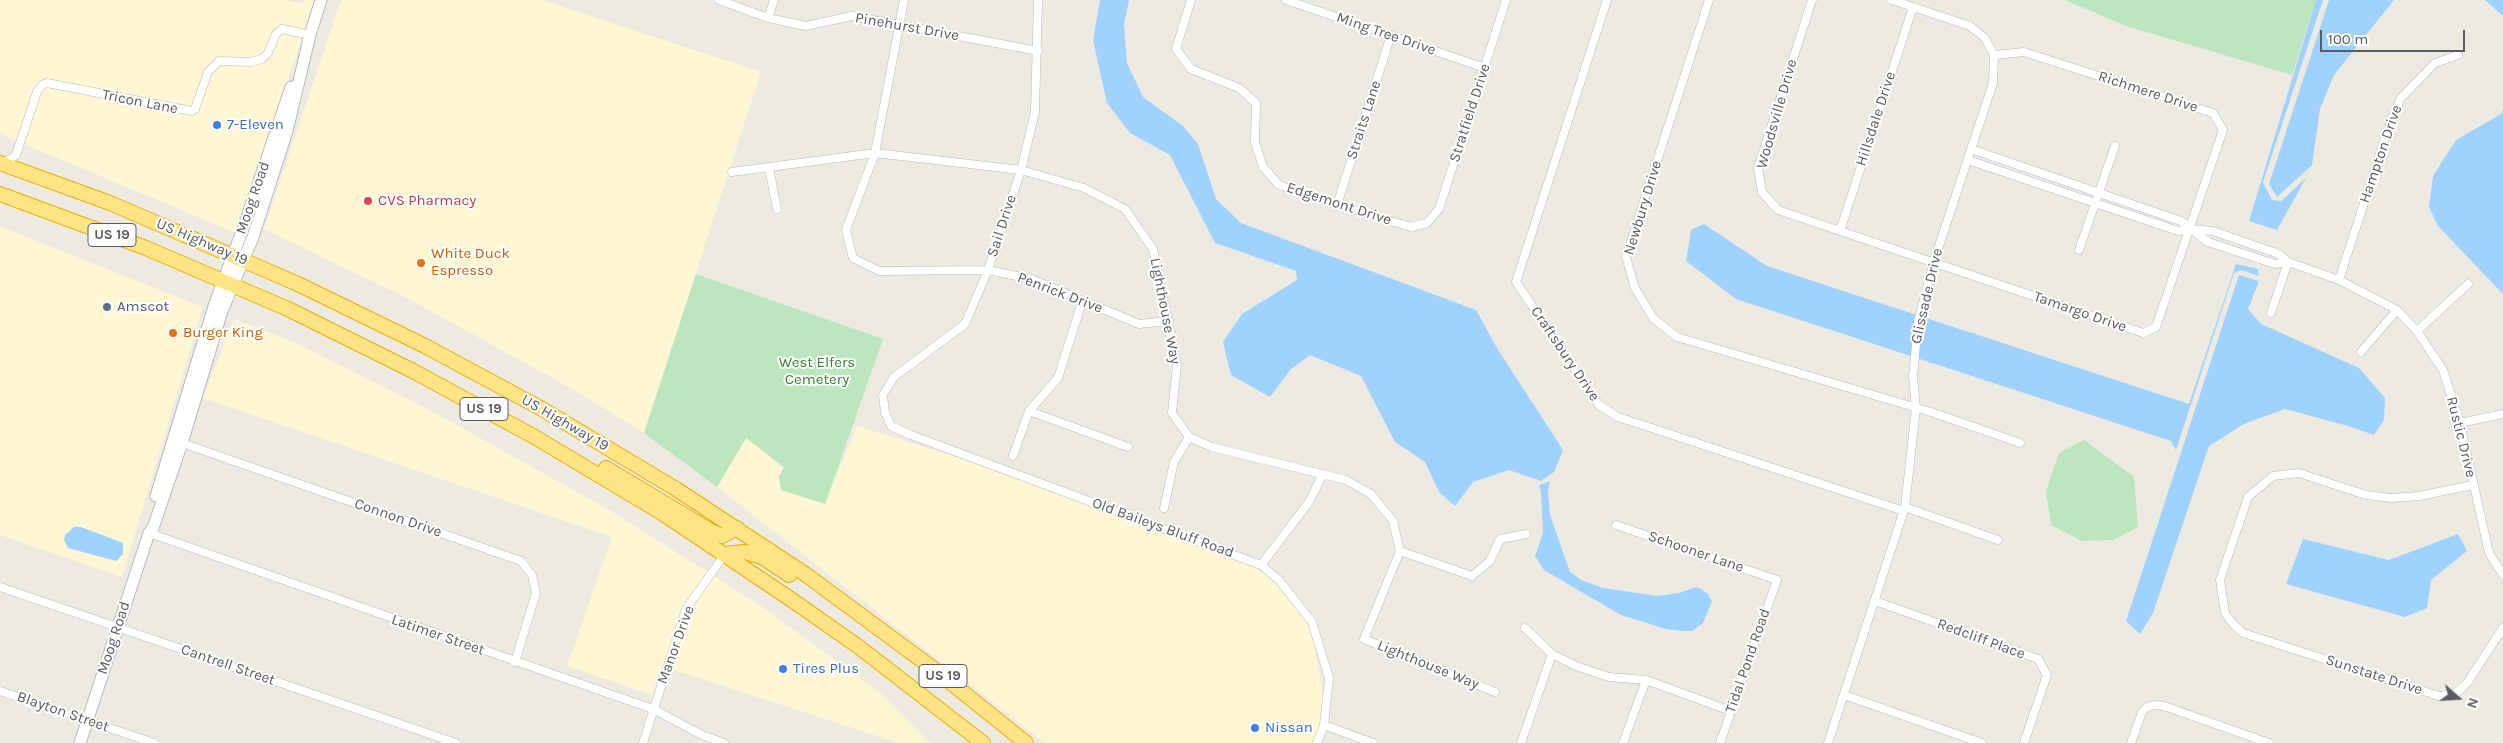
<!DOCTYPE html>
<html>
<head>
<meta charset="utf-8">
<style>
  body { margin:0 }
  #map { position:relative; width:2503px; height:743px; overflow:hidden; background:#edebe1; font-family:Karla,sans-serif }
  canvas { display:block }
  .north { position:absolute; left:2433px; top:673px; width:50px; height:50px; -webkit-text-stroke:4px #fff; paint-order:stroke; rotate:109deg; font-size:14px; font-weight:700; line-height:20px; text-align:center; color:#595d62 }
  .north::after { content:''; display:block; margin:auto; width:18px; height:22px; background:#595d62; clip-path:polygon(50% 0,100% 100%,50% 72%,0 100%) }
  .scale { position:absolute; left:2320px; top:30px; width:145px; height:22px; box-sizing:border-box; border:2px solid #595d62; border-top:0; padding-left:6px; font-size:15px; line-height:18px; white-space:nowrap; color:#595d62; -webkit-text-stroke:4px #fff; paint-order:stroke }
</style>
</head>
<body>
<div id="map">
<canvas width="2503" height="743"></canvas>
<div class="north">N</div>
<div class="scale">100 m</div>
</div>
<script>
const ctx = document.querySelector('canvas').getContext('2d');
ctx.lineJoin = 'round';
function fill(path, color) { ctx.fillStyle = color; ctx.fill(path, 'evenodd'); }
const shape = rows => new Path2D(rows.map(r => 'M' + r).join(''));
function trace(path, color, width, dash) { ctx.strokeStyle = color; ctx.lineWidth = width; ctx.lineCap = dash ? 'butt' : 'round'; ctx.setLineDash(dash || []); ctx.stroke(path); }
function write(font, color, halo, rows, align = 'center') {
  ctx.font = font + ' Karla,sans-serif'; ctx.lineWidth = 4; ctx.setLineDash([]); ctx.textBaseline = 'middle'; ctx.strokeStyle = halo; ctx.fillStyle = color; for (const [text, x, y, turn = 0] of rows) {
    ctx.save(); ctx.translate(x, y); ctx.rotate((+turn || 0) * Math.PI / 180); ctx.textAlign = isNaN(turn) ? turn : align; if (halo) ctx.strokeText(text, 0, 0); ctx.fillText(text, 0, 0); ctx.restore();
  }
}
const commercial = shape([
  [0,0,286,0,302,4,305,0,315,0,236,233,0,134],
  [341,0,542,0,761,72,644,433,576,391,405,297,264,229],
  [0,226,203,307,122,577,0,535],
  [234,319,294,342,428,409,611,511,761,606,879,692,930,743,899,743,662,666,652,695,567,666,612,537,203,398],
  [857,426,1104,503,1278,577,1311,630,1326,709,1315,743,1045,743,717,487,746,437,825,504]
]);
const green = shape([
  [2065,0,2316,0,2292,75,2126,26],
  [696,274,883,339,825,504,781,490,779,477,784,467,746,438,717,487,644,433],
  [2084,440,2134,477,2138,527,2113,540,2082,541,2051,525,2046,491,2059,453]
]);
const water = shape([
  [1100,0,1129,0,1124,24,1127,63,1143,97,1183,126,1198,144,1216,199,1241,223,1476,310,1497,348,1563,450,1554,472,1541,481,1509,470,1473,482,1455,506,1439,492,1425,462,1395,442,1361,376,1310,355,1291,369,1270,397,1231,375,1223,342,1242,314,1297,280,1296,271,1215,243,1170,155,1130,133,1107,103,1093,40],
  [2316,0,2323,0,2263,182,2272,200,2281,201,2306,178,2277,230,2249,221],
  [2329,0,2394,0,2334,75,2320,109,2312,165,2277,197,2269,184],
  [2485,0,2503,0,2503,16],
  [2503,110,2503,294,2438,226,2429,207,2433,176,2456,140,2501,114],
  [1704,224,1767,266,2189,404,2236,264,2258,269,2259,276,2241,270,2234,273,2176,450,2171,441,1736,299,1686,261,1691,230],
  [2239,275,2259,281,2248,309,2261,324,2359,368,2385,398,2384,420,2374,435,2348,426,2285,409,2244,424,2209,446,2153,613,2140,634,2126,621],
  [1550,481,1548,492,1550,515,1570,572,1581,580,1603,588,1657,596,1679,593,1696,587,1701,589,1708,594,1712,601,1703,623,1692,631,1683,631,1666,629,1621,615,1544,570,1535,556,1543,533,1541,491,1539,485],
  [74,527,81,527,123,543,123,554,116,561,68,548,64,540,65,535],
  [2458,534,2467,551,2431,580,2427,608,2405,617,2286,584,2303,539,2389,560]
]);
const street = shape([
  [719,0,768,18,806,26,852,16,1038,51],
  [904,0,875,153,846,230,853,258,879,271,988,270,1031,279,1139,324,1169,321],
  [1038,0,1035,112,1021,170,988,270,965,324,894,377,883,395,885,412,891,426,911,435,1261,565,1279,580,1312,622,1329,678,1324,725,1317,743],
  [1191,0,1176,49,1191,69,1239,88,1256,103,1255,142,1263,167,1279,185,1337,205,1411,227,1427,223,1439,209,1506,0],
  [1286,0,1485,68],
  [1607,0,1516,282,1599,405,1618,417,1904,511],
  [1709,0,1626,257,1635,288,1653,318,1677,337,1931,412,2020,443],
  [1812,0,1758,168,1762,192,1778,210,2143,333,2156,327,2223,130,2213,113,2024,52,1994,55],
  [768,18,774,0],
  [1971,149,2181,221,2208,242,2275,264,2288,262],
  [1968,160,2178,231,2191,229,2213,231,2279,254,2288,262,2339,280,2397,310,2417,331,2443,370,2460,423,2489,553,2503,575],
  [3,164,16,155,37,92,42,85,47,83,192,111,195,109,208,72,219,61,250,62,262,59,268,53,276,34,282,29,310,35],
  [769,168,777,209],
  [732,172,875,153,1021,170,1084,188,1125,209,1153,249,1177,365,1172,413,1189,437,1212,447,1346,480,1371,494,1393,521,1400,551,1364,639,1495,692],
  [1337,205,1391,35],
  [1840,231,1913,7],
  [2079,250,2115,146],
  [2339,280,2390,123,2401,98,2435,63,2458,55],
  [2271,313,2288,262],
  [2417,331,2468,284],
  [2361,352,2397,310],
  [1029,411,1128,447],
  [2460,423,2503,414],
  [179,442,521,561,532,575,536,593,515,662],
  [1013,456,1029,411,1058,378,1082,302],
  [2473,485,2419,496,2391,498,2366,495,2299,473,2273,476,2248,497,2220,580,2225,613,2233,624,2243,633,2439,696,2455,694,2467,683,2503,628],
  [1905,507,1998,540],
  [1164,508,1174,462,1189,437],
  [1616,525,1777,580,1720,743],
  [149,533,653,709,702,735,724,743],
  [1400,551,1472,576,1490,561,1500,539,1526,534],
  [1261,565,1309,502,1323,474],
  [0,587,456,743],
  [1875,601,2038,659,2047,675,2024,743],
  [1525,628,1552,654,1576,666,1609,677,1646,680,1731,711],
  [0,691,154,743],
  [1844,695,1982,743],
  [1324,725,1373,743],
  [643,743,686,609,725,554],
  [1521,743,1552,654],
  [1623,743,1646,680],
  [1828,743,1905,507,1916,408,1913,377,1918,322,1934,261,1993,83,1994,55,1985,38,1970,26,1892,0],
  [2131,743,2142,712,2147,707,2154,705,2164,706,2269,743]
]);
const secondary = shape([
  [308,41,321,0],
  [156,496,215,303,244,226,291,87],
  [80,743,149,533,153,528,182,443,222,311,253,237,287,131,310,35]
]);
const highway = shape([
  [0,163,110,203,298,284,425,346,544,410,676,489,805,574,935,670,1026,743],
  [0,194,146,248,288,309,413,371,533,436,662,513,789,598,859,647,983,743],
  [606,468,711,531,722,536,737,528],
  [725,554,745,552,762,557,789,575]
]);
const markers = [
  [217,125,5,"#3f7fe0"],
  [368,201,5,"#e0444e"],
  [421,263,5,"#e8710a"],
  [107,307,5,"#5c6f8a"],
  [173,333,5,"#e8710a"],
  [783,669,5,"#3f7fe0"],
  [1255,728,5,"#3f7fe0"]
];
const shields = [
  [112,235,48],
  [484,409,48],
  [943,676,48]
];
const shieldNames = [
  ["US 19",112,235],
  ["US 19",484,409],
  ["US 19",943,676]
];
const streetNames = [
  ["Pinehurst Drive",907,27,10],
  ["Ming Tree Drive",1386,34,19],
  ["Richmere Drive",2148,92,18],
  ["Tricon Lane",140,102,11],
  ["Stratfield Drive",1470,113,-72],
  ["Woodsville Drive",1777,114,-74],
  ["Hillsdale Drive",1876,119,-72],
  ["Straits Lane",1364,120,-72],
  ["Hampton Drive",2381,154,-71],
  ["Moog Road",253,198,-71],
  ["Edgemont Drive",1339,204,18],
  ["Newbury Drive",1643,208,-73],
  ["Sail Drive",1002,226,-72],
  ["US Highway 19",202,242,23],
  ["Penrick Drive",1060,293,21],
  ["Glissade Drive",1927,296,-77],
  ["Lighthouse Way",1165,311,79],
  ["Tamargo Drive",2080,312,19],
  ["Craftsbury Drive",1565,354,56],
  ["US Highway 19",565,423,30],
  ["Rustic Drive",2461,437,76],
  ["Connon Drive",398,518,19],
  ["Old Baileys Bluff Road",1163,528,20],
  ["Schooner Lane",1696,552,19],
  ["Latimer Street",438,635,19],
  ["Moog Road",114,638,-72],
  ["Redcliff Place",1981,639,20],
  ["Manor Drive",676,645,-70],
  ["Tidal Pond Road",1748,661,-71],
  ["Cantrell Street",228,665,19],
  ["Lighthouse Way",1428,665,22],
  ["Sunstate Drive",2374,675,18],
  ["Blayton Street",63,712,19]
];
const shopNames = [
  ["7-Eleven",227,125],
  ["Tires Plus",793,669],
  ["Nissan",1265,728]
];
const healthNames = [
  ["CVS Pharmacy",378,201]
];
const foodNames = [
  ["White Duck",431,254],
  ["Espresso",431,271],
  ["Burger King",183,333]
];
const serviceNames = [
  ["Amscot",117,307]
];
const parkNames = [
  ["West Elfers",817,363],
  ["Cemetery",817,380]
];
fill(commercial, '#fff6d4');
fill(green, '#bce6bd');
fill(water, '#9fd2ff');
trace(street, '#b6b9be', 9);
trace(secondary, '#b6bac0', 13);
trace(highway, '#eeac00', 16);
trace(street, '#fff', 8);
trace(secondary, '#fff', 11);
trace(highway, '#ffe486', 14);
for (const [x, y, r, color] of markers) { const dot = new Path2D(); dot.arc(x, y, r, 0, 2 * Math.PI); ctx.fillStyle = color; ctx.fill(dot); trace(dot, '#fff', 2); }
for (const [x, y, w] of shields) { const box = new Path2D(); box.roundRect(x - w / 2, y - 11.5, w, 23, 4); ctx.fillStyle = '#fff'; ctx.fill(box); trace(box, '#595d62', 1); }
write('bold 14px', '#595d62', null, shieldNames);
write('15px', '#595d62', '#fff', streetNames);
write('15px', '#366cbe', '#fff', shopNames, 'left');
write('15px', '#be3a42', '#fff', healthNames, 'left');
write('15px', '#c56008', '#fff', foodNames, 'left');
write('15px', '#4e5e75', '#fff', serviceNames, 'left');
write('15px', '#308337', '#fff', parkNames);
</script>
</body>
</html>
